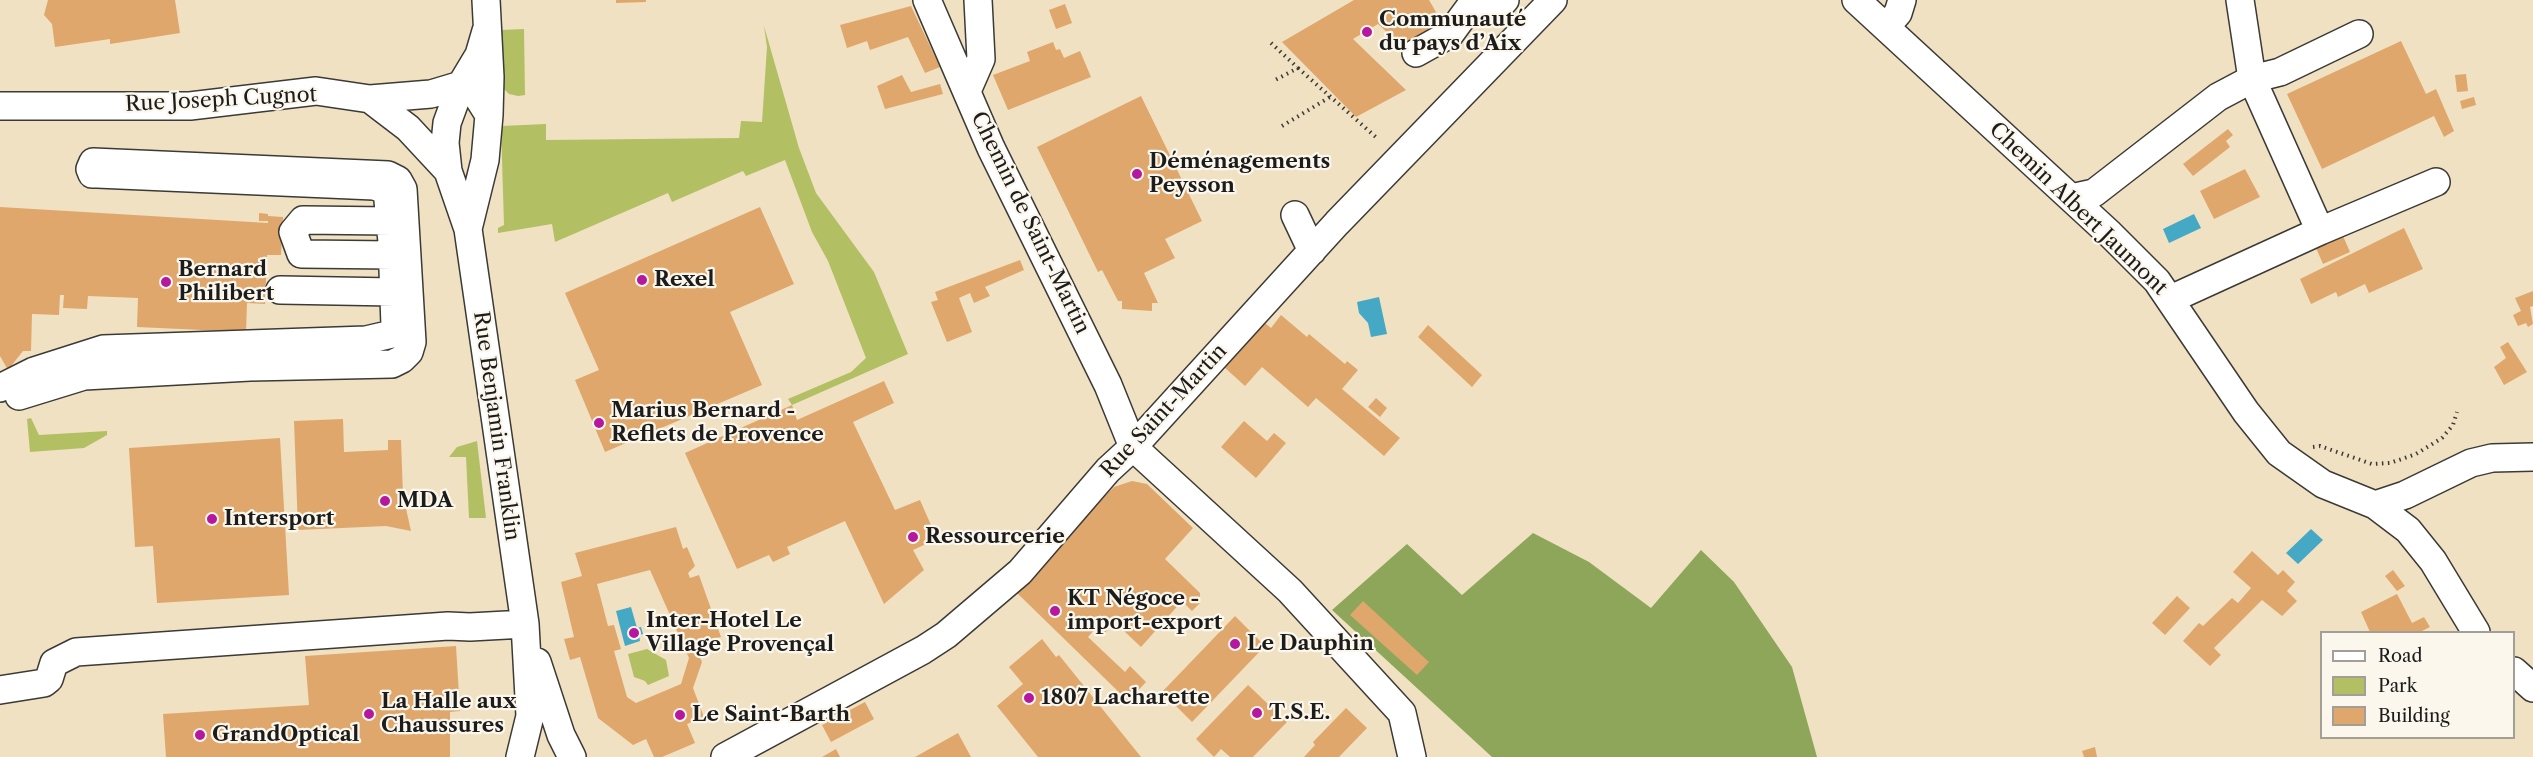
<!DOCTYPE html>
<html>
<head>
<meta charset="utf-8">
<style>
  body { margin:0 }
  #map { position:relative; width:2533px; height:757px; overflow:hidden; background:#f0e1c3; font-family:"Libre Caslon Text",serif }
  canvas { display:block }
  .legend { position:absolute; left:2320px; top:631px; width:195px; height:108px; box-sizing:border-box; background:#fbf7ec; border:2px solid #a29f99; margin:0; padding:8px 10px; list-style:none; font-size:18px; color:#1c1c1c }
  .legend li { display:flex; align-items:center; gap:12px; height:30px }
  .legend b { width:30px; border:2px solid #a29f99 }
</style>
</head>
<body>
<div id="map">
<canvas width="2533" height="757"></canvas>
<ul class="legend">
<li><b style="height:8px;background:#fff"></b>Road</li>
<li><b style="height:16px;background:#b2c063"></b>Park</li>
<li><b style="height:16px;background:#dfa76b"></b>Building</li>
</ul>
</div>
<script>
const ctx = document.querySelector('canvas').getContext('2d');
ctx.lineJoin = 'round';
function fill(path, color) { ctx.fillStyle = color; ctx.fill(path, 'evenodd'); }
const shape = rows => new Path2D(rows.map(r => 'M' + r).join(''));
function trace(path, color, width, dash) { ctx.strokeStyle = color; ctx.lineWidth = width; ctx.lineCap = dash ? 'butt' : 'round'; ctx.setLineDash(dash || []); ctx.stroke(path); }
function write(font, color, halo, rows, align = 'center') {
  ctx.font = font + ' "Libre Caslon Text",serif'; ctx.lineWidth = 4.5; ctx.setLineDash([]); ctx.textBaseline = 'middle'; ctx.strokeStyle = halo; ctx.fillStyle = color; for (const [text, x, y, turn = 0] of rows) {
    ctx.save(); ctx.translate(x, y); ctx.rotate((+turn || 0) * Math.PI / 180); ctx.textAlign = isNaN(turn) ? turn : align; if (halo) ctx.strokeText(text, 0, 0); ctx.fillText(text, 0, 0); ctx.restore();
  }
}
const green = shape([
  [764,26,799,148,816,193,874,272,908,354,792,405,788,399,851,372,866,358,828,261,812,232,785,160,746,176,743,171,672,202,668,193,555,242,552,224,498,233,498,228,504,225,501,126,546,124,546,140,739,138,741,121,762,122,767,47],
  [524,29,525,95,518,96,509,94,501,86,501,30],
  [31,418,39,435,107,431,107,435,84,448,30,452,27,419],
  [477,441,486,518,469,518,466,457,449,457,457,447],
  [647,649,666,660,669,676,648,685,645,681,634,677,628,654]
]);
const forest = shape([
  [1533,533,1589,562,1651,608,1701,550,1734,582,1792,667,1817,757,1492,757,1332,610,1407,544,1462,595]
]);
const water = shape([
  [2194,214,2201,228,2169,243,2163,229],
  [1379,297,1387,334,1371,337,1368,323,1359,313,1357,302],
  [2311,529,2323,540,2298,564,2286,553],
  [631,607,637,628,641,627,643,634,639,635,640,641,625,646,616,611]
]);
const building = shape([
  [48,0,175,0,180,33,110,44,110,39,55,47,52,24,44,15],
  [616,0,646,0,646,2,616,3],
  [1354,0,1429,0,1443,24,1403,47,1378,24,1353,39,1406,90,1356,117,1282,42],
  [1065,4,1072,23,1056,29,1049,10],
  [911,6,940,67,925,73,908,37,870,50,867,41,847,48,840,25],
  [2401,41,2426,94,2436,89,2454,131,2444,137,2434,116,2322,169,2287,94],
  [1053,42,1056,50,1060,49,1064,58,1080,51,1091,77,1008,110,993,75,1030,61,1027,52],
  [2466,74,2468,91,2457,92,2455,75],
  [902,75,911,92,940,84,943,94,885,109,877,86],
  [1141,96,1202,221,1165,239,1175,258,1144,273,1158,303,1152,303,1152,311,1122,309,1122,301,1118,301,1102,270,1098,272,1037,147],
  [2474,97,2476,105,2462,109,2460,101],
  [2228,129,2233,135,2226,141,2230,147,2193,176,2183,164],
  [2245,169,2260,197,2214,219,2200,191],
  [0,207,268,223,268,221,259,221,259,213,268,214,268,216,283,217,281,255,267,255,265,304,247,303,246,332,137,327,138,298,88,296,87,309,63,308,64,295,60,295,59,315,32,314,31,351,23,351,8,370,0,356],
  [760,207,794,284,730,312,762,385,605,452,575,380,599,370,565,293],
  [2404,228,2423,269,2369,293,2365,284,2338,297,2336,292,2311,304,2300,279],
  [2343,236,2350,252,2323,264,2316,248],
  [1020,260,1024,270,985,287,990,296,974,303,970,293,959,298,972,332,947,342,931,302,938,300,935,292],
  [2533,291,2533,306,2530,307,2533,324,2528,327,2526,323,2518,326,2513,315,2521,311,2515,298],
  [1281,315,1307,337,1309,334,1345,364,1347,361,1358,370,1342,389,1400,438,1384,456,1316,398,1308,407,1262,367,1245,386,1224,367,1265,323,1271,328],
  [1428,325,1482,375,1472,387,1418,337],
  [2508,342,2527,372,2504,385,2494,367,2506,358,2500,347],
  [884,381,894,403,853,422,895,510,920,500,937,539,913,550,924,570,884,604,845,521,787,547,790,554,773,562,769,555,737,569,685,453,792,405,797,420],
  [1376,398,1387,408,1380,417,1368,407],
  [343,419,344,452,388,450,388,440,401,440,403,495,411,531,386,526,298,530,294,421],
  [1244,421,1267,441,1274,433,1286,443,1256,478,1221,447],
  [280,438,289,595,157,603,153,546,135,547,129,448],
  [1132,481,1147,484,1193,528,1165,559,1200,593,1200,603,1192,611,1182,601,1141,647,1124,631,1130,626,1120,617,1102,636,1095,629,1088,637,1125,672,1130,666,1146,682,1128,701,1017,593,1105,496,1114,487],
  [676,527,683,549,687,547,695,566,688,573,690,578,699,575,721,637,716,638,718,649,699,655,702,662,693,688,704,717,687,724,695,743,662,757,654,757,646,739,633,745,598,718,580,657,570,660,564,639,574,637,561,582,582,576,575,553],
  [650,570,689,658,681,684,636,703,627,697,614,651,621,649,614,625,608,626,597,584],
  [2252,551,2278,575,2283,570,2295,582,2287,591,2297,601,2282,616,2262,600,2214,648,2221,655,2210,666,2183,641,2199,623,2203,626,2232,598,2238,603,2251,588,2233,572],
  [2393,570,2405,586,2397,591,2385,576],
  [2397,594,2412,623,2424,617,2430,627,2420,632,2370,632,2361,612],
  [2177,596,2190,608,2165,635,2152,623],
  [1363,601,1429,662,1417,675,1350,615],
  [1235,616,1265,646,1192,722,1162,692],
  [1042,639,1056,657,1059,655,1141,757,1038,757,997,706,1023,684,1009,667],
  [456,646,460,711,450,712,450,757,166,757,163,714,309,705,305,656],
  [1248,685,1287,722,1253,757,1230,757,1221,749,1214,757,1196,739],
  [865,702,874,719,831,742,822,725],
  [1346,708,1367,728,1339,757,1304,757,1315,745,1313,742],
  [958,733,971,757,915,757],
  [2095,747,2097,757,2084,757,2082,751],
  [836,749,840,757,822,757]
]);
const path = shape([
  [1271,43,1298,68,1275,80],
  [1298,68,1377,138],
  [1282,126,1330,97],
  [2313,447,2320,446,2372,464,2390,463,2416,454,2442,438,2453,425,2457,412]
]);
const minor = shape([
  [927,0,991,148,1108,385,1133,447,1290,591,1402,713,1412,757],
  [1856,0,2110,234,2157,281,2246,412,2279,453,2323,484,2375,505,2408,530,2433,561,2476,632],
  [2240,0,2252,79,2320,231,2436,182],
  [1495,10,1505,0],
  [1886,27,1898,13,1902,0],
  [486,31,479,55,461,85,447,123,445,143,448,171,468,229,525,624,530,716,520,757],
  [1416,53,1450,34,1475,0],
  [967,91,981,59,978,0],
  [370,99,408,128,448,171],
  [0,106,190,106,316,91,370,99,431,94,461,85,477,96,489,115],
  [2071,198,2094,193,2218,97,2252,79,2280,72,2359,34],
  [1295,215,1312,251],
  [391,221,303,220,293,232,301,254,393,255],
  [468,229,485,160,489,115,490,77,486,0],
  [280,290,394,292],
  [2171,299,2320,231],
  [0,388,34,371,103,349,366,340,392,334,395,326,392,242,387,190,374,186,97,174,92,174,90,169,93,162,388,175,398,180,403,189,412,342,409,352,402,359,392,364,250,367,84,376,19,396],
  [2375,505,2405,495,2471,463,2492,458,2533,457],
  [537,662,561,735,572,757],
  [2514,671,2533,688],
  [0,690,44,683,49,679,54,663,76,652,448,626,470,627,525,624],
  [725,757,923,650,946,635,1020,572,1108,470,1133,447,1337,223,1553,0]
]);
const markers = [
  [1367,32,6,"#b5179e"],
  [1137,174,6,"#b5179e"],
  [642,280,6,"#b5179e"],
  [166,282,6,"#b5179e"],
  [599,423,6,"#b5179e"],
  [385,501,6,"#b5179e"],
  [212,519,6,"#b5179e"],
  [913,537,6,"#b5179e"],
  [1055,611,6,"#b5179e"],
  [634,633,6,"#b5179e"],
  [1235,644,6,"#b5179e"],
  [1029,698,6,"#b5179e"],
  [1257,713,6,"#b5179e"],
  [369,714,6,"#b5179e"],
  [680,715,6,"#b5179e"],
  [200,735,6,"#b5179e"]
];
const poiNames = [
  ["Communauté",1379,20],
  ["du pays d’Aix",1379,44],
  ["Déménagements",1149,162],
  ["Peysson",1149,186],
  ["Bernard",178,270],
  ["Philibert",178,294],
  ["Rexel",654,280],
  ["Marius Bernard -",611,411],
  ["Reflets de Provence",611,435],
  ["MDA",397,501],
  ["Intersport",224,519],
  ["Ressourcerie",925,537],
  ["KT Négoce -",1067,599],
  ["import-export",1067,623],
  ["Inter-Hotel Le",646,621],
  ["Village Provençal",646,645],
  ["Le Dauphin",1247,644],
  ["1807 Lacharette",1041,698],
  ["La Halle aux",381,702],
  ["Chaussures",381,726],
  ["T.S.E.",1269,713],
  ["Le Saint-Barth",692,715],
  ["GrandOptical",212,735]
];
const streetNames = [
  ["Rue Joseph Cugnot",221,100,-3],
  ["Chemin Albert Jaumont",2078,209,44],
  ["Chemin de Saint-Martin",1030,223,64],
  ["Rue Saint-Martin",1164,411,-47],
  ["Rue Benjamin Franklin",496,426,82]
];
fill(green, '#b2c063');
fill(forest, '#8da659');
fill(water, '#45a8c4');
fill(building, '#dfa76b');
trace(minor, '#3c3a35', 30);
trace(path, '#3c3a35', 4, [1.5, 4.5]);
trace(minor, '#fff', 27);
for (const [x, y, r, color] of markers) { const dot = new Path2D(); dot.arc(x, y, r, 0, 2 * Math.PI); ctx.fillStyle = color; ctx.fill(dot); trace(dot, '#fbf7ec', 2); }
write('bold 21px', '#1c1c1c', '#fbf7ec', poiNames, 'left');
write('21px', '#1c1c1c', '#fbf7ec', streetNames);
</script>
</body>
</html>
